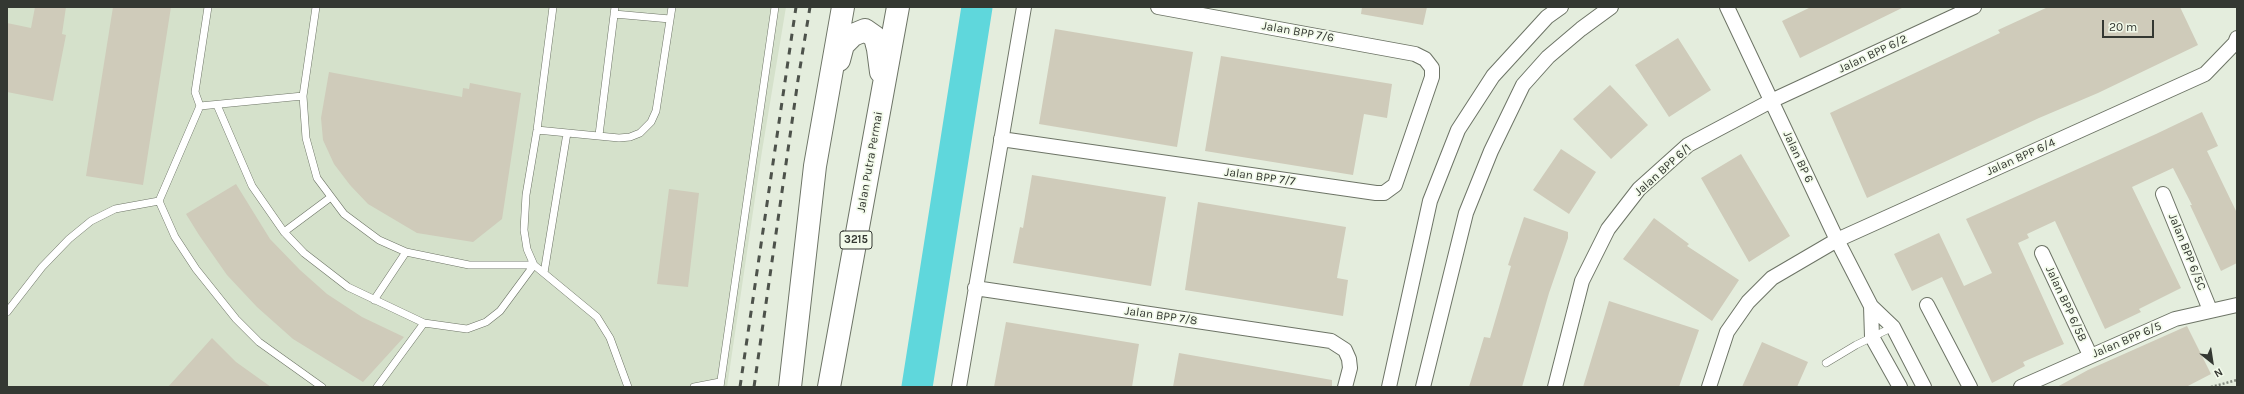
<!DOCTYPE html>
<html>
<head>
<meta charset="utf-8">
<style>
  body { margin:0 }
  #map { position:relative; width:2244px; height:394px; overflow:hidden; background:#e4eddd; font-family:Karla,sans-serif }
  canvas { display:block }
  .frame { position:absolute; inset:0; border:8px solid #343832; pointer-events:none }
  .north { position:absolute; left:2192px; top:342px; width:40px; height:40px; -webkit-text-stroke:3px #f2faea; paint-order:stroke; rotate:150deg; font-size:11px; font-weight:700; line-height:16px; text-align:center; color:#343832 }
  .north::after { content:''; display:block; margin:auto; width:14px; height:18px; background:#343832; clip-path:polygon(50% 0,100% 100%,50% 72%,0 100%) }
  .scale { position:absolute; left:2102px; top:20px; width:52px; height:18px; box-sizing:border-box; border:2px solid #343832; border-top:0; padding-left:5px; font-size:12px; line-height:14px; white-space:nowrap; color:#343832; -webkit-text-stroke:3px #f2faea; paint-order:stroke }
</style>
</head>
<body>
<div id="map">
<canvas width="2244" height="394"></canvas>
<div class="frame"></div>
<div class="north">N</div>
<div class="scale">20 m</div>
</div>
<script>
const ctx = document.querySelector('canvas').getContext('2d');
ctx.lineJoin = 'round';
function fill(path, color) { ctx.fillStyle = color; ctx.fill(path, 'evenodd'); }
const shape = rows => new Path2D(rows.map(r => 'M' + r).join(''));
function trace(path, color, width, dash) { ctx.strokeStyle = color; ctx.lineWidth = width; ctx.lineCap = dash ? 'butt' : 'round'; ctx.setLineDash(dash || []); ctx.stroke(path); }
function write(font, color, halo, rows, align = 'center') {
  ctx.font = font + ' Karla,sans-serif'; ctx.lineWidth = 3.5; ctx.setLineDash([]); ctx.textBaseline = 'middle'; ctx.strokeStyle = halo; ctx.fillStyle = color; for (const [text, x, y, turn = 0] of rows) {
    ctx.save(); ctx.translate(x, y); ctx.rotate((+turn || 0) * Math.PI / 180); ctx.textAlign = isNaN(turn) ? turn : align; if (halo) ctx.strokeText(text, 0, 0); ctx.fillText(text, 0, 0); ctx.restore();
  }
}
const built = shape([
  [7,7,786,7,762,151,727,387,7,387]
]);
const river = shape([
  [917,387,977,7]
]);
const building = shape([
  [35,7,66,7,62,34,66,35,53,101,7,92,7,23,31,28],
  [113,7,171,7,143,185,86,176],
  [1362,7,1427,7,1423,25,1361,14],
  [1811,7,1904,7,1800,58,1782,21],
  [2048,7,2180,7,2198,45,2098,93,2039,118,1867,198,1830,113,2000,33,1998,30],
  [1055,29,1193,52,1177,147,1039,124],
  [1678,38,1711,90,1669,117,1635,65],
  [1221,56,1392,84,1387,118,1364,114,1353,175,1205,151],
  [329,72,462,97,463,88,469,89,470,83,521,93,502,219,473,242,417,233,368,204,350,185,334,164,323,140,321,118],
  [1610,85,1648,125,1611,159,1573,119],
  [2202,112,2218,146,2207,151,2237,213,2237,263,2221,271,2190,205,2192,205,2173,168,2132,187,2181,288,2139,309,2141,312,2105,329,2055,221,2027,234,2029,238,2018,243,2064,344,2023,362,2025,366,1992,383,1942,277,1912,291,1894,254,1939,233,1964,286,1992,273,1966,219,2156,134],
  [1561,149,1596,172,1569,214,1533,190],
  [1741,154,1790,236,1749,262,1701,178],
  [1032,175,1166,197,1151,286,1013,263,1020,227,1023,228],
  [236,184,270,239,300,270,327,294,362,317,404,337,363,382,293,339,257,307,227,275,199,235,186,214],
  [669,189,699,193,688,287,657,284],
  [1198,202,1346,227,1337,278,1348,280,1343,316,1185,290],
  [1524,217,1568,232,1568,238,1549,293,1522,387,1469,387,1484,337,1490,338,1511,266,1508,265],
  [1654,218,1689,244,1687,246,1739,280,1712,321,1623,259],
  [1609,301,1699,330,1679,387,1583,387],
  [1006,322,1139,344,1132,387,994,387],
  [2187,326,2211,374,2186,387,2057,387,2088,370],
  [212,338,236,362,271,387,168,387],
  [1762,342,1808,362,1797,387,1742,387],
  [1179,353,1332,380,1332,387,1173,387]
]);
const path = shape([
  [2211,387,2237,380]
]);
const service = shape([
  [208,7,195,92,200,106,303,96],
  [316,7,303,96,306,138,317,178,344,214,379,240,406,252,469,265,534,265],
  [553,7,537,130,526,195,524,230,527,249,534,265,597,317,610,338,628,387],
  [614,14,670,19],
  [217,105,252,186,284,232,304,253,348,287,424,323],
  [200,106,159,201,175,237,196,269,236,319,259,342,322,387],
  [537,130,619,138,630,137,640,133,651,122,656,111,672,7],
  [599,135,615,7],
  [284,232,331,197],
  [544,273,567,133],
  [374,300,406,252],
  [7,312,42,267,69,239,91,221,115,209,159,201],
  [1826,363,1856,345,1893,327],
  [377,387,424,323,467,329,486,322,500,311,534,265],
  [694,387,720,382],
  [720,387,775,7]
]);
const minor = shape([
  [1727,7,1837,240,1871,306,1893,327,1924,387],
  [1001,139,1376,193,1384,193,1395,185,1432,77,1432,68,1425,59,1415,54,1158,7],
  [2163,194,2210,310],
  [2042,253,2090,355],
  [975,288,1331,341,1345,350,1349,359,1350,368,1345,387],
  [1927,305,1970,387],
  [1871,306,1872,337,1900,387],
  [959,387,1024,7],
  [1389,387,1430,201,1458,130,1493,76,1547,17,1561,7],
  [1423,387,1466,213,1491,151,1523,85,1548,57,1581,29,1611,7],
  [1555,387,1582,281,1608,229,1639,189,1688,145,1771,101,1974,7],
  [1709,387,1727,332,1748,302,1772,278,1837,240,2205,74,2235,43,2237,38],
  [2021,387,2175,319,2237,305]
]);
const primary = shape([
  [839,60,843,45,853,35,865,30,875,37,878,49,881,72],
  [790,387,815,166,843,7],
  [829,387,898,7]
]);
const rail = shape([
  [740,387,796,7],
  [754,387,798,80,810,7]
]);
const shields = [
  [856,240,32]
];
const shieldNames = [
  ["3215",856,240]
];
const streetNames = [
  ["Jalan BPP 7/6",1298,32,10],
  ["Jalan BPP 6/2",1873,54,-25],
  ["Jalan BP 6",1798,157,65],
  ["Jalan BPP 6/4",2021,157,-24],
  ["Jalan Putra Permai",870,162,-80],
  ["Jalan BPP 6/1",1663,170,-42],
  ["Jalan BPP 7/7",1260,177,8],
  ["Jalan BPP 6/5C",2187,252,68],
  ["Jalan BPP 6/5B",2066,304,65],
  ["Jalan BPP 7/8",1161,316,8],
  ["Jalan BPP 6/5",2127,340,-23]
];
fill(built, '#d5e1cb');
trace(river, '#5fd7dc', 31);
fill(building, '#cfcbba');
trace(service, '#6d7466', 8);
trace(minor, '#6d7466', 16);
trace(primary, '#6d7466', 24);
trace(path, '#848b80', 2.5, [2, 2]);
trace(service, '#fff', 7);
trace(minor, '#fff', 14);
trace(primary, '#fff', 22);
trace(rail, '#4d524b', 3, [7, 7]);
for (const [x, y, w] of shields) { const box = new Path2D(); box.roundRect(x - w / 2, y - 9, w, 18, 3); ctx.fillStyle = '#f2faea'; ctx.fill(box); trace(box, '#343832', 1); }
write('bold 11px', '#343832', null, shieldNames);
write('12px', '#343832', '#f2faea', streetNames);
</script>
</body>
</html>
